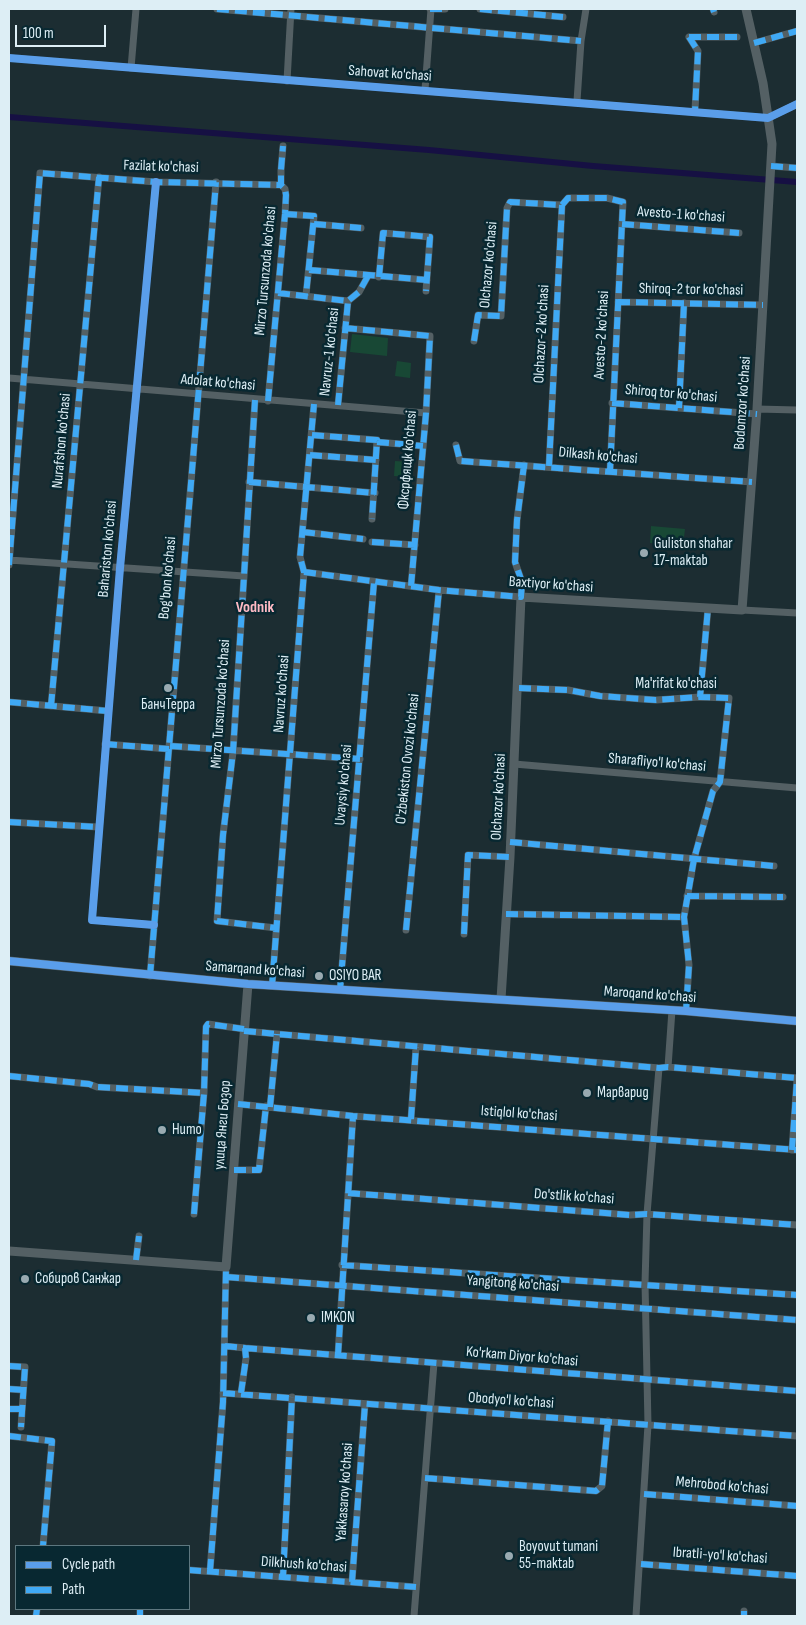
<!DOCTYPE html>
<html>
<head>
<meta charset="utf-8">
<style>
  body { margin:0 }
  #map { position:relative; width:806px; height:1625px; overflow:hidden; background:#1c2d32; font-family:"Sofia Sans Condensed",sans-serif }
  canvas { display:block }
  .frame { position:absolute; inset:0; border:10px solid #ddeef5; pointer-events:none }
  .legend { position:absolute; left:15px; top:1545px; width:175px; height:65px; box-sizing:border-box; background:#082831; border:1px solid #5d777f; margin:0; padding:6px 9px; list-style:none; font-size:15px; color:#ddeef5 }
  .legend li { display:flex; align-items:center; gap:10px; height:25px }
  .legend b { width:25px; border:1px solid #5d777f }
  .scale { position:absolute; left:15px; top:25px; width:91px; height:22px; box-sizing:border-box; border:2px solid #ddeef5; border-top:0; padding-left:6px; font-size:15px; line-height:18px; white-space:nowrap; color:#ddeef5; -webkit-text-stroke:4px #082831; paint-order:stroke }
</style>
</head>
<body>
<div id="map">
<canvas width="806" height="1625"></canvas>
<div class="frame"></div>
<ul class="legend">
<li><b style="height:6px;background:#5a9eea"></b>Cycle path</li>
<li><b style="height:6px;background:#3fa9f5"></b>Path</li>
</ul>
<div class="scale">100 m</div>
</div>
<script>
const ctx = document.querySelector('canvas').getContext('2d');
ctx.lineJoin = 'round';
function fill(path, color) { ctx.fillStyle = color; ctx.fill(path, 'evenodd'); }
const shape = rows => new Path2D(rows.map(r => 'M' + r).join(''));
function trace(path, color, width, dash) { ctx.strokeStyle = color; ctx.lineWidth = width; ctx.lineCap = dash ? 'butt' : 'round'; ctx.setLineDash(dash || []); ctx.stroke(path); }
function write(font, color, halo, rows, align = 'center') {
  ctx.font = font + ' "Sofia Sans Condensed",sans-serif'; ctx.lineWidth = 5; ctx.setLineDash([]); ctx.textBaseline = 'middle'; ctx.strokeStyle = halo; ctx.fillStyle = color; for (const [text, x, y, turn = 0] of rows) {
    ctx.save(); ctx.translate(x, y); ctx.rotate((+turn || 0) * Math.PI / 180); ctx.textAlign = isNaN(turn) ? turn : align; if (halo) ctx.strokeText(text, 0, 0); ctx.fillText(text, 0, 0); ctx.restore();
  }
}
const green = shape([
  [352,334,388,338,387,356,350,352],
  [397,361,411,363,410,378,395,376],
  [395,461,410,462,408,477,394,476],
  [651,526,685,529,683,546,650,543]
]);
const canal = shape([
  [9,117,429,150,593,166,797,182]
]);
const minor = shape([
  [217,9,581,41],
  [430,9,445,9],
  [480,9,563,17],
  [713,9,714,12],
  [689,37,698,51,695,110],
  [689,37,737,37],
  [754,43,797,31],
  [9,58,768,118,797,104],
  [131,68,136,9],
  [287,81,291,9],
  [425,90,431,9],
  [577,101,581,41,586,9],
  [771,166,797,168],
  [562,205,568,198,607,198,623,202,610,471],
  [285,214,314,216,306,295],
  [314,224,361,228],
  [622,224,739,233],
  [309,270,427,280],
  [379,277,383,233,430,237,426,291],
  [278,293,348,301,359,292,368,276],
  [618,302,763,305],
  [345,328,430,336,426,413,411,586],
  [474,341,478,315,501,316,507,208,510,202,562,205],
  [9,378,426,413],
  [255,400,233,752,223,835,217,921,276,928],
  [268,401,285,214,286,195,285,189,281,185,281,170,283,146],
  [612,403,757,414],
  [338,405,348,301],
  [679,408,684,303],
  [757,409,797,410],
  [312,435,377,440,372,519],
  [377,442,423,446],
  [456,445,460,461,752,482],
  [310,455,376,460],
  [549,466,562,205],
  [249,482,375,493],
  [303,532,363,539],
  [372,542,415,545],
  [9,560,244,576],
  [9,565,40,173,156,182,281,185],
  [304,572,439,590,521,597,522,582,515,562,517,520,524,465],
  [742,610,797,613],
  [519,688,568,690,600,696,656,700,700,697,729,698,720,782,713,791,694,859,684,917,689,965,686,1011],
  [700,697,708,608],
  [9,702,108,711],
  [51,706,99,177],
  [105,744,169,749],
  [170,746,360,759],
  [514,764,797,788],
  [9,822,98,827],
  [510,842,774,866],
  [687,896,783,897],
  [506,914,684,917],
  [154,925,92,920,120,568,156,182],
  [406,930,439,590],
  [464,934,468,855,510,857],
  [150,976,216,182],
  [272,986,304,572,300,557,314,404],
  [340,990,374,582],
  [244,1031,659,1068,668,1067,797,1078],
  [668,1067,672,1010],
  [9,1076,89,1084,97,1087,204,1093],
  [238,1104,353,1116,797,1150],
  [270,1107,277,1034],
  [411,1119,416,1047],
  [792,1150,797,1079],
  [234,1170,259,1170,266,1106],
  [348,1193,630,1215,647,1214,797,1225],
  [194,1214,204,1093,206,1027,208,1024,244,1029],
  [136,1260,139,1236],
  [342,1265,797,1295],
  [227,1277,797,1320],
  [225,1346,245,1348,246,1358,241,1393],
  [245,1348,797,1391],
  [338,1355,353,1116],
  [9,1366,25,1367,21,1427],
  [9,1389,23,1390],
  [223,1393,797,1436],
  [9,1409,22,1409],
  [9,1436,52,1441,43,1546],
  [425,1478,596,1491,602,1486,608,1421],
  [644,1494,797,1506],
  [641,1564,797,1576],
  [189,1570,416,1587],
  [210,1571,223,1402,226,1272],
  [283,1577,292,1397],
  [352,1582,365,1404],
  [36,1616,37,1609],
  [140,1616,140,1609],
  [414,1616,434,1363],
  [636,1616,648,1425,645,1283,647,1214,659,1068],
  [744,1616,744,1611]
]);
const tertiary = shape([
  [9,961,248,984,686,1011,797,1021],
  [501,999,510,857,521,597,742,610,757,409,772,144,763,83,746,9],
  [9,1251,226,1267,248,984]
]);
const quiet = shape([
  [217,9,581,41],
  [430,9,445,9],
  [480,9,563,17],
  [713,9,714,12],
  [689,37,698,51,695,110],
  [689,37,737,37],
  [754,43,797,31],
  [771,166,797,168],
  [562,205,568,198,607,198,623,202,610,471],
  [285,214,314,216,306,295],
  [314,224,361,228],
  [622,224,739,233],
  [309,270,427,280],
  [379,277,383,233,430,237,426,291],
  [278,293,348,301,359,292,368,276],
  [618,302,763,305],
  [345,328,430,336,426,413,411,586],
  [474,341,478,315,501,316,507,208,510,202,562,205],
  [255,400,233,752,223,835,217,921,276,928],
  [268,401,285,214,286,195,285,189,281,185,281,170,283,146],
  [612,403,757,414],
  [338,405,348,301],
  [679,408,684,303],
  [312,435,377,440,372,519],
  [377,442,423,446],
  [456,445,460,461,752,482],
  [310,455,376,460],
  [549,466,562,205],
  [249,482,375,493],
  [303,532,363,539],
  [372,542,415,545],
  [9,565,40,173,156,182,281,185],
  [304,572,439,590,521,597,522,582,515,562,517,520,524,465],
  [519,688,568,690,600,696,656,700,700,697,729,698,720,782,713,791,694,859,684,917,689,965,686,1011],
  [700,697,708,608],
  [9,702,108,711],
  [51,706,99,177],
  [105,744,169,749],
  [170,746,360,759],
  [9,822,98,827],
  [510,842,774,866],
  [687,896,783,897],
  [506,914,684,917],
  [406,930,439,590],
  [464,934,468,855,510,857],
  [150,976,216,182],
  [272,986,304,572,300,557,314,404],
  [340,990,374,582],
  [244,1031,659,1068,668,1067,797,1078],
  [9,1076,89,1084,97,1087,204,1093],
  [238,1104,353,1116,797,1150],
  [270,1107,277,1034],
  [411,1119,416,1047],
  [792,1150,797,1079],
  [234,1170,259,1170,266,1106],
  [348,1193,630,1215,647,1214,797,1225],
  [194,1214,204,1093,206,1027,208,1024,244,1029],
  [136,1260,139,1236],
  [342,1265,797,1295],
  [227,1277,797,1320],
  [225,1346,245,1348,246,1358,241,1393],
  [245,1348,797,1391],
  [338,1355,353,1116],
  [9,1366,25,1367,21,1427],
  [9,1389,23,1390],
  [223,1393,797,1436],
  [9,1409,22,1409],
  [9,1436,52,1441,43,1546],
  [425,1478,596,1491,602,1486,608,1421],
  [644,1494,797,1506],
  [641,1564,797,1576],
  [189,1570,416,1587],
  [210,1571,223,1402,226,1267],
  [283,1577,292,1397],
  [352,1582,365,1404],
  [36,1616,37,1609],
  [140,1616,140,1609],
  [744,1616,744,1611]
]);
const cycleway = shape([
  [9,58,768,118,797,104],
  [154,925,92,920,120,568,156,182],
  [9,961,248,984,686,1011,797,1021]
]);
const markers = [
  [644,553,5,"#99aab1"],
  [168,688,5,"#99aab1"],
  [319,976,5,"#99aab1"],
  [587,1093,5,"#99aab1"],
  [162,1130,5,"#99aab1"],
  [25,1279,5,"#99aab1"],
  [311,1318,5,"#99aab1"],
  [509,1556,5,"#99aab1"]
];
const streetNames = [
  ["Sahovat ko'chasi",390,74,4],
  ["Fazilat ko'chasi",161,167,2],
  ["Avesto-1 ko'chasi",681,215,4],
  ["Olchazor ko'chasi",489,265,-85],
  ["Mirzo Tursunzoda ko'chasi",266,271,-85],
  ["Shiroq-2 tor ko'chasi",691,290,1],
  ["Olchazor-2 ko'chasi",542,334,-87],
  ["Avesto-2 ko'chasi",602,335,-87],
  ["Navruz-1 ko'chasi",330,352,-84],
  ["Adolat ko'chasi",218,383,5],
  ["Shiroq tor ko'chasi",671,394,5],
  ["Bodomzor ko'chasi",743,403,-86],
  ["Nurafshon ko'chasi",62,441,-85],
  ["Dilkash ko'chasi",598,456,5],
  ["Фксрфящк ko'chasi",408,460,-85],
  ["Bahariston ko'chasi",108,549,-85],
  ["Bog'bon ko'chasi",168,578,-85],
  ["Baxtiyor ko'chasi",551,585,4],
  ["Ma'rifat ko'chasi",676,684],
  ["Navruz ko'chasi",282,694,-86],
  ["Mirzo Tursunzoda ko'chasi",221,704,-86],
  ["O'zbekiston Ovozi ko'chasi",408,759,-84],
  ["Sharafliyo'l ko'chasi",657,763,5],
  ["Uvaysiy ko'chasi",344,785,-85],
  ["Olchazor ko'chasi",499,797,-87],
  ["Samarqand ko'chasi",255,970,4],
  ["Maroqand ko'chasi",650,995,4],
  ["Istiqlol ko'chasi",519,1114,4],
  ["улица Янги Бозор",223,1125,-86],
  ["Do'stlik ko'chasi",574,1197,4],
  ["Yangitong ko'chasi",513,1284,4],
  ["Ko'rkam Diyor ko'chasi",522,1357,5],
  ["Obodyo'l ko'chasi",511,1401,4],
  ["Mehrobod ko'chasi",722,1486,5],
  ["Yakkasaroy ko'chasi",345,1492,-86],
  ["Ibratli-yo'l ko'chasi",720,1556,4],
  ["Dilkhush ko'chasi",304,1565,4]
];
const poiNames = [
  ["Guliston shahar",654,544],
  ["17-maktab",654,561],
  ["БанчТерра",168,705,"center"],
  ["OSIYO BAR",329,976],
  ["Марварид",597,1093],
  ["Humo",172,1130],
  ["Собиров Санжар",35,1279],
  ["IMKON",321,1318],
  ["Boyovut tumani",519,1547],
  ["55-maktab",519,1564]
];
const neighbourhoodNames = [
  ["Vodnik",255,608]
];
fill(green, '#184835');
trace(canal, '#161043', 6);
trace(minor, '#546064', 7);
trace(tertiary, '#546064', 9);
trace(quiet, '#3fa9f5', 6, [12, 6]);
trace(cycleway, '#5a9eea', 8);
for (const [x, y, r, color] of markers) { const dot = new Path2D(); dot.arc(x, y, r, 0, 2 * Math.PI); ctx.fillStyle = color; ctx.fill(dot); trace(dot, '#082831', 2); }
write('15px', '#ddeef5', '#082831', streetNames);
write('15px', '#ddeef5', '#082831', poiNames, 'left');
write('bold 16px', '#febac4', '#082831', neighbourhoodNames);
</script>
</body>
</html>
